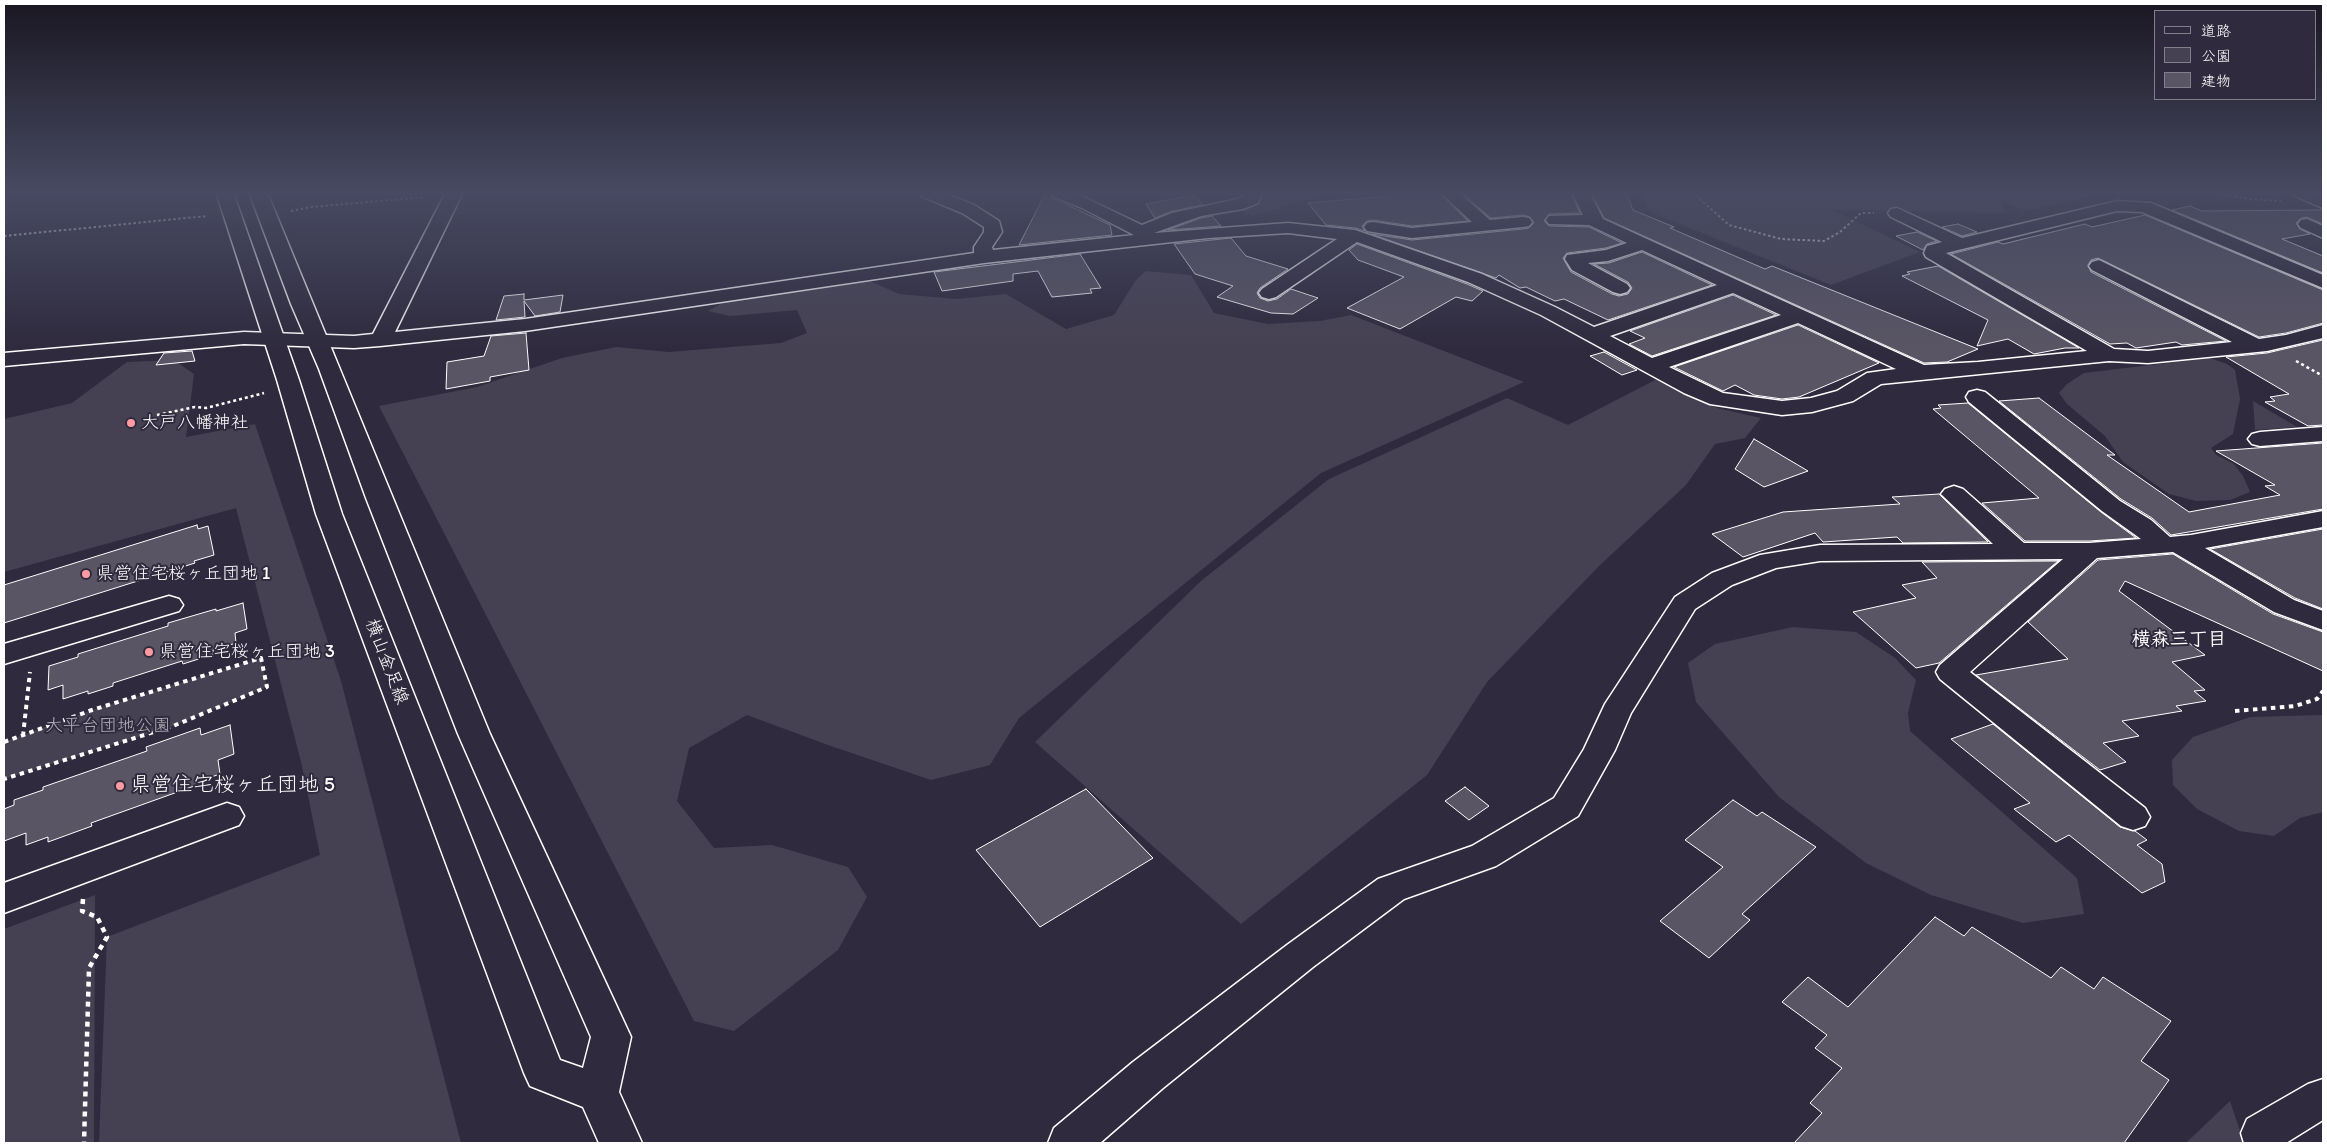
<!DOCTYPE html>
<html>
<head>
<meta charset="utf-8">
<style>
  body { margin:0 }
  #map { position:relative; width:2327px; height:1147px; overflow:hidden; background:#2f2a3d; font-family:Itim,"Klee One",sans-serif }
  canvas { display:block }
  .frame { position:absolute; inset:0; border:5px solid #fff; pointer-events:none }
  .legend { position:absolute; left:2154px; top:10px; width:162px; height:90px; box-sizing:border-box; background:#2f2a3d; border:1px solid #827f8b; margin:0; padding:6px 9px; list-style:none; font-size:15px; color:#fff }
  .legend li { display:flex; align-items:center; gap:10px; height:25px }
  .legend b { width:25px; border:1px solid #827f8b }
</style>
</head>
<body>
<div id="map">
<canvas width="2327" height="1147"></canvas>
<div class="frame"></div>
<ul class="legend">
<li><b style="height:6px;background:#2f2a3d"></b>道路</li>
<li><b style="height:14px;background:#464152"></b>公園</li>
<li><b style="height:14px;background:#595564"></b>建物</li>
</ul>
</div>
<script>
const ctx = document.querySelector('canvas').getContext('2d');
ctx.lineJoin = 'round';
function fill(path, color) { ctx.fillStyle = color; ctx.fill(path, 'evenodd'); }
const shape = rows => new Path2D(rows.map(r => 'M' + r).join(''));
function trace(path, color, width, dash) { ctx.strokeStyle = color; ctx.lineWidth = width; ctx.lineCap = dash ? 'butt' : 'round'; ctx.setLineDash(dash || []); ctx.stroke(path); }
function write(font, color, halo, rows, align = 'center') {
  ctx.font = font + ' Itim,"Klee One",sans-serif'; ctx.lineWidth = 4; ctx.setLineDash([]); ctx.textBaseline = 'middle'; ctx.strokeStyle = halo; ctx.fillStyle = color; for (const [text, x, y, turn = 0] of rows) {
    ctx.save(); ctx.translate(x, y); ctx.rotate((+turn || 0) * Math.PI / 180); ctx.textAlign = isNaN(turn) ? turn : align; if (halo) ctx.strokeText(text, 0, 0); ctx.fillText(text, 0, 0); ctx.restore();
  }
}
const green = shape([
  [1245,192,1332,192,1254,216,1244,213],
  [1640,192,2106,192,2026,211,2001,201,2005,213,1832,210,1920,252,1831,285,1650,212],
  [1146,271,1191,275,1214,313,1268,324,1320,321,1351,315,1524,382,1321,473,1019,718,990,765,931,780,828,745,747,715,689,748,677,801,714,848,772,845,848,867,867,897,838,950,734,1031,694,1021,379,406,477,387,562,358,616,347,669,352,781,343,807,333,797,310,730,316,708,311,724,302,870,281,899,294,956,299,1006,294,1066,329,1114,315,1136,280],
  [2210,358,2227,364,2235,370,2240,399,2233,434,2211,448,2216,455,2234,464,2243,476,2250,492,2230,500,2196,501,2169,494,2123,462,2105,436,2067,404,2059,393,2067,384,2084,373],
  [174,360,194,374,186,437,255,424,341,681,461,1143,99,1143,107,937,320,855,302,766,236,508,4,572,4,419,72,403,127,362],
  [1657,379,1717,408,1761,418,1745,438,1715,444,1686,485,1599,566,1487,682,1427,775,1241,924,1035,742,1201,581,1329,479,1507,398,1568,425],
  [2253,401,2297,427,2255,430],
  [1793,627,1856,632,1895,658,1916,680,1908,713,1910,731,2077,878,2084,914,2023,923,1931,895,1866,863,1779,797,1696,702,1688,663,1715,644],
  [261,658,267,687,173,726,4,779,4,742,92,710],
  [2323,715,2323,812,2300,818,2274,836,2239,831,2197,809,2173,785,2172,760,2193,737,2250,717],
  [95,895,94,1143,4,1143,4,929],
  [2230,1101,2244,1143,2186,1143,2189,1140]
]);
const building = shape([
  [1046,192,1049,192,1052,198,1110,225,1112,235,1019,245,1046,192],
  [1434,192,1438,192,1468,221,1412,226,1373,220,1367,221,1362,226,1365,231,1355,228,1326,225,1308,203,1434,192],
  [1460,192,1570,192,1580,213,1549,214,1544,221,1549,226,1589,227,1622,243,1606,248,1567,253,1563,258,1571,272,1612,294,1619,296,1628,294,1632,288,1628,282,1594,264,1609,263,1642,252,1712,285,1608,320,1564,299,1555,301,1526,287,1520,288,1499,275,1496,278,1371,234,1412,240,1523,229,1529,228,1534,223,1530,217,1523,215,1491,218,1460,192],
  [1591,192,1626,193,1633,210,1674,227,1670,228,1765,269,1772,266,1978,349,1947,362,1924,363,1604,218,1591,192],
  [1194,195,1203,205,1172,211,1155,218,1146,204,1194,195],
  [2190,206,2202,211,2323,210,2323,224,2307,217,2301,218,2296,223,2300,229,2310,234,2282,239,2323,256,2323,273,2172,210,2190,206],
  [2145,215,2323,290,2323,323,2286,333,2259,337,2098,258,2091,260,2088,265,2091,272,2226,341,2182,345,2176,342,2136,348,2127,343,2110,344,1951,254,1998,242,2003,244,2085,224,2092,227,2145,215],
  [1212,216,1221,226,1168,230,1201,218,1212,216],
  [1958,224,1977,232,1962,236,1942,227,1958,224],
  [1917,232,1937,241,1927,244,1923,250,1896,236,1917,232],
  [1231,238,1246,256,1288,269,1260,288,1257,293,1260,298,1268,301,1277,299,1291,289,1318,298,1293,314,1271,313,1217,297,1233,286,1195,274,1174,244,1231,238],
  [1357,244,1467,284,1483,291,1472,301,1456,297,1400,329,1347,308,1404,277,1358,260,1349,250,1357,244],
  [1080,254,1101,288,1090,289,1092,293,1052,297,1038,271,1013,274,1013,281,942,291,934,272,1080,254],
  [1938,266,2079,348,2065,348,2034,354,2008,339,1977,346,1988,320,1902,276,1910,274,1907,272,1938,266],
  [524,294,524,300,563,295,560,312,535,316,524,301,525,317,496,320,504,296,524,294],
  [1733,295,1776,315,1652,356,1629,344,1645,338,1630,331,1733,295],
  [1798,325,1879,363,1799,397,1782,399,1754,395,1735,385,1723,391,1674,367,1798,325],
  [526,333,529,370,490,377,490,381,446,389,447,362,484,356,491,336,526,333],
  [2323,340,2323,425,2308,426,2265,402,2275,401,2270,397,2289,394,2226,357,2267,353,2323,340],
  [192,351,195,361,156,365,164,353,192,351],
  [1604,352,1637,370,1622,375,1590,356,1604,352],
  [2039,398,2115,455,2107,455,2189,512,2280,495,2265,486,2275,485,2216,451,2323,443,2323,509,2171,535,2152,518,2121,499,1999,401,2039,398],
  [1968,403,2101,512,2136,538,2089,541,2025,541,1982,503,2039,498,1933,409,1941,408,1938,405,1968,403],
  [1754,439,1808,471,1764,487,1735,469,1754,439],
  [1939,494,1988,542,1903,543,1897,537,1823,542,1815,533,1743,557,1712,534,1783,512,1900,504,1892,497,1939,494],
  [197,525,198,529,208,526,214,555,194,561,195,563,4,623,4,585,197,525],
  [2323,529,2323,609,2295,598,2210,549,2323,529],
  [2173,554,2273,614,2323,632,2323,671,2125,581,2119,591,2205,655,2172,662,2205,690,2194,691,2206,701,2176,706,2182,711,2122,721,2139,736,2103,743,2126,762,2100,770,1976,675,2068,659,2028,622,2098,560,2173,554],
  [2058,561,1939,663,1916,668,1853,612,1916,598,1902,585,1937,578,1922,562,2058,561],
  [243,603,247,629,235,633,236,643,213,650,214,654,183,664,182,661,113,683,113,686,88,694,88,691,63,699,63,685,48,690,49,666,78,657,78,654,168,626,168,623,216,609,216,611,243,603],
  [1993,724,2120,827,2135,831,2147,840,2137,845,2162,864,2165,882,2142,893,2069,835,2056,842,2014,809,2030,803,1951,739,1993,724],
  [230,725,234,754,218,760,220,774,197,782,197,785,91,823,92,826,48,842,48,837,26,845,26,833,4,841,4,809,14,805,14,800,43,790,43,787,147,751,146,747,200,728,201,735,230,725],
  [1465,787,1489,806,1469,820,1445,801,1465,787],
  [1086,789,1153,858,1040,927,976,850,1086,789],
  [1733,800,1757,816,1762,812,1816,847,1742,914,1750,920,1709,958,1660,921,1723,867,1685,840,1733,800],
  [1935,917,1964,936,1972,927,2051,978,2061,967,2094,989,2103,977,2171,1021,2141,1061,2169,1080,2124,1143,1794,1143,1822,1113,1810,1103,1842,1068,1815,1048,1827,1035,1782,1002,1808,977,1848,1007,1935,917]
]);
const pathFar3 = shape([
  [477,192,487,192],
  [1692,192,1729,225,1781,239,1824,241,1840,232,1861,213,1874,213],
  [2205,192,2250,199,2281,201],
  [4,193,6,192],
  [291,211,311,207,426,197],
  [4,236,207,216]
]);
const pathFar2 = shape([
  [2296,361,2323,376],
  [157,415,195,407,206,408,264,393]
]);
const pathFar1 = shape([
  [2235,711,2295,706,2317,699,2323,691],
  [23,736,30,672],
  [4,742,92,710,261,658,267,687,173,726,4,779]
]);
const path = shape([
  [83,899,82,911,97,917,107,937,89,968,84,1143]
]);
const minor = shape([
  [446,192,463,192,395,332,525,319,974,253,974,247,984,232,984,227,962,213,921,196,919,192,941,192,974,205,999,221,1002,232,992,247,993,250,1134,235,1082,208,1053,196,1051,192,1073,192,1142,225,1172,213,1233,200,1245,196,1247,192,1263,192,1258,203,1243,209,1201,216,1154,233,1288,223,1355,230,1482,274,1555,307,1594,327,1717,285,1642,250,1608,261,1588,263,1627,284,1630,288,1627,292,1620,294,1613,292,1572,270,1565,259,1567,255,1606,250,1627,243,1589,225,1549,224,1546,220,1549,216,1583,215,1572,192,1589,192,1603,219,1924,365,1978,362,2087,351,1926,257,1924,253,1927,246,1942,242,1891,217,1888,213,1891,209,1897,208,1962,238,2117,201,2151,203,2323,275,2323,288,2142,212,2117,211,1946,253,2114,349,2148,351,2232,342,2092,270,2089,266,2092,262,2099,260,2259,339,2286,335,2323,325,2323,338,2267,351,2148,363,2109,361,1881,384,1853,401,1812,412,1782,415,1710,404,1684,393,1541,315,1468,282,1357,242,1276,297,1269,299,1262,297,1259,293,1262,289,1337,239,1288,233,1208,238,984,263,525,331,380,346,354,348,244,344,4,366,4,353,244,332,354,336,373,334,446,192],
  [1733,293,1781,315,1652,358,1610,336,1733,293],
  [1798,323,1896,369,1867,373,1837,391,1811,398,1782,401,1723,393,1669,367,1798,323],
  [1440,192,1458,192,1490,220,1523,217,1529,218,1532,222,1529,226,1523,227,1412,238,1373,232,1367,231,1364,227,1367,223,1373,222,1412,228,1472,222,1440,192],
  [2292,192,2313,192,2323,196,2323,208,2295,196,2292,192],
  [2307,219,2323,226,2323,238,2301,228,2298,224,2301,220,2307,219],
  [1977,390,1985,392,2120,501,2151,520,2170,537,2191,535,2323,511,2323,527,2205,548,2294,600,2323,611,2323,630,2274,612,2173,552,2097,558,1970,672,2145,808,2150,817,2145,826,2133,830,2121,826,1940,679,1936,672,1940,665,2063,559,1820,561,1776,568,1732,585,1695,609,1631,713,1615,750,1578,816,1496,866,1404,899,1313,967,1163,1088,1100,1143,1048,1143,1054,1128,1133,1062,1287,945,1378,879,1472,846,1554,798,1584,749,1605,704,1675,597,1712,573,1760,555,1820,545,1993,544,1941,494,1945,489,1954,486,1963,489,2024,543,2089,543,2141,539,2102,511,1969,402,1966,397,1969,392,1977,390],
  [2323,427,2323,441,2260,446,2252,444,2248,439,2252,434,2260,432,2323,427],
  [169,596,179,599,183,605,179,611,4,664,4,644,169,596],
  [227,803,239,807,244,816,239,825,4,913,4,883,227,803],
  [2323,1079,2323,1120,2286,1143,2244,1143,2241,1133,2247,1119,2308,1084,2323,1079]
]);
const major = shape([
  [216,192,233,192,299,380,342,514,560,1060,583,1068,591,1037,458,734,366,498,319,369,291,304,249,192,267,192,490,734,631,1037,619,1092,642,1143,599,1143,583,1107,530,1086,524,1073,316,514,277,380,216,192]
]);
const markers = [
  [131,423,5,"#ff9aa2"],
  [86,574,5,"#ff9aa2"],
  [149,652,5,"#ff9aa2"],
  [120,786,5,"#ff9aa2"]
];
const poiNames = [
  ["大戸八幡神社",141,423],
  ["県営住宅桜ヶ丘団地 1",96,574],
  ["県営住宅桜ヶ丘団地 3",159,652]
];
const streetNames = [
  ["横山金足線",386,662,69]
];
const parkNames = [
  ["大平台団地公園",108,726]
];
const neighbourhoodNames = [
  ["横森三丁目",2179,640]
];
const nearPoinames = [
  ["県営住宅桜ヶ丘団地 5",130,786]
];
fill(green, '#464152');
fill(building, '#595564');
trace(building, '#fff', 1);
trace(minor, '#fff', 3);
trace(major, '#fff', 3);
trace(pathFar3, '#fff', 2, [2.5, 2.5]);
trace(pathFar2, '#fff', 2.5, [3, 3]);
trace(pathFar1, '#fff', 4, [4.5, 4.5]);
trace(path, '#fff', 4.5, [5, 5]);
fill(minor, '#2f2a3d');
fill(major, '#2f2a3d');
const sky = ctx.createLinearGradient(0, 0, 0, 352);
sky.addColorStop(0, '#1a1722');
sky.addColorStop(0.55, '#474a62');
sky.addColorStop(1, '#474a6200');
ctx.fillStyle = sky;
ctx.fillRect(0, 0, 2327, 352);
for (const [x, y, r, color] of markers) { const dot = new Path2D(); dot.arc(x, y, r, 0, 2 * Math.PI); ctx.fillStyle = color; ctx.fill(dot); trace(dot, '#2f2a3d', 2); }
write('18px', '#fff', '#2f2a3d', poiNames, 'left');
write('18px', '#fff', '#2f2a3d', streetNames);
write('18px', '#b5b3ba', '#2f2a3d', parkNames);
write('bold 19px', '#fff', '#2f2a3d', neighbourhoodNames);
write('21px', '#fff', '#2f2a3d', nearPoinames, 'left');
</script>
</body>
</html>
